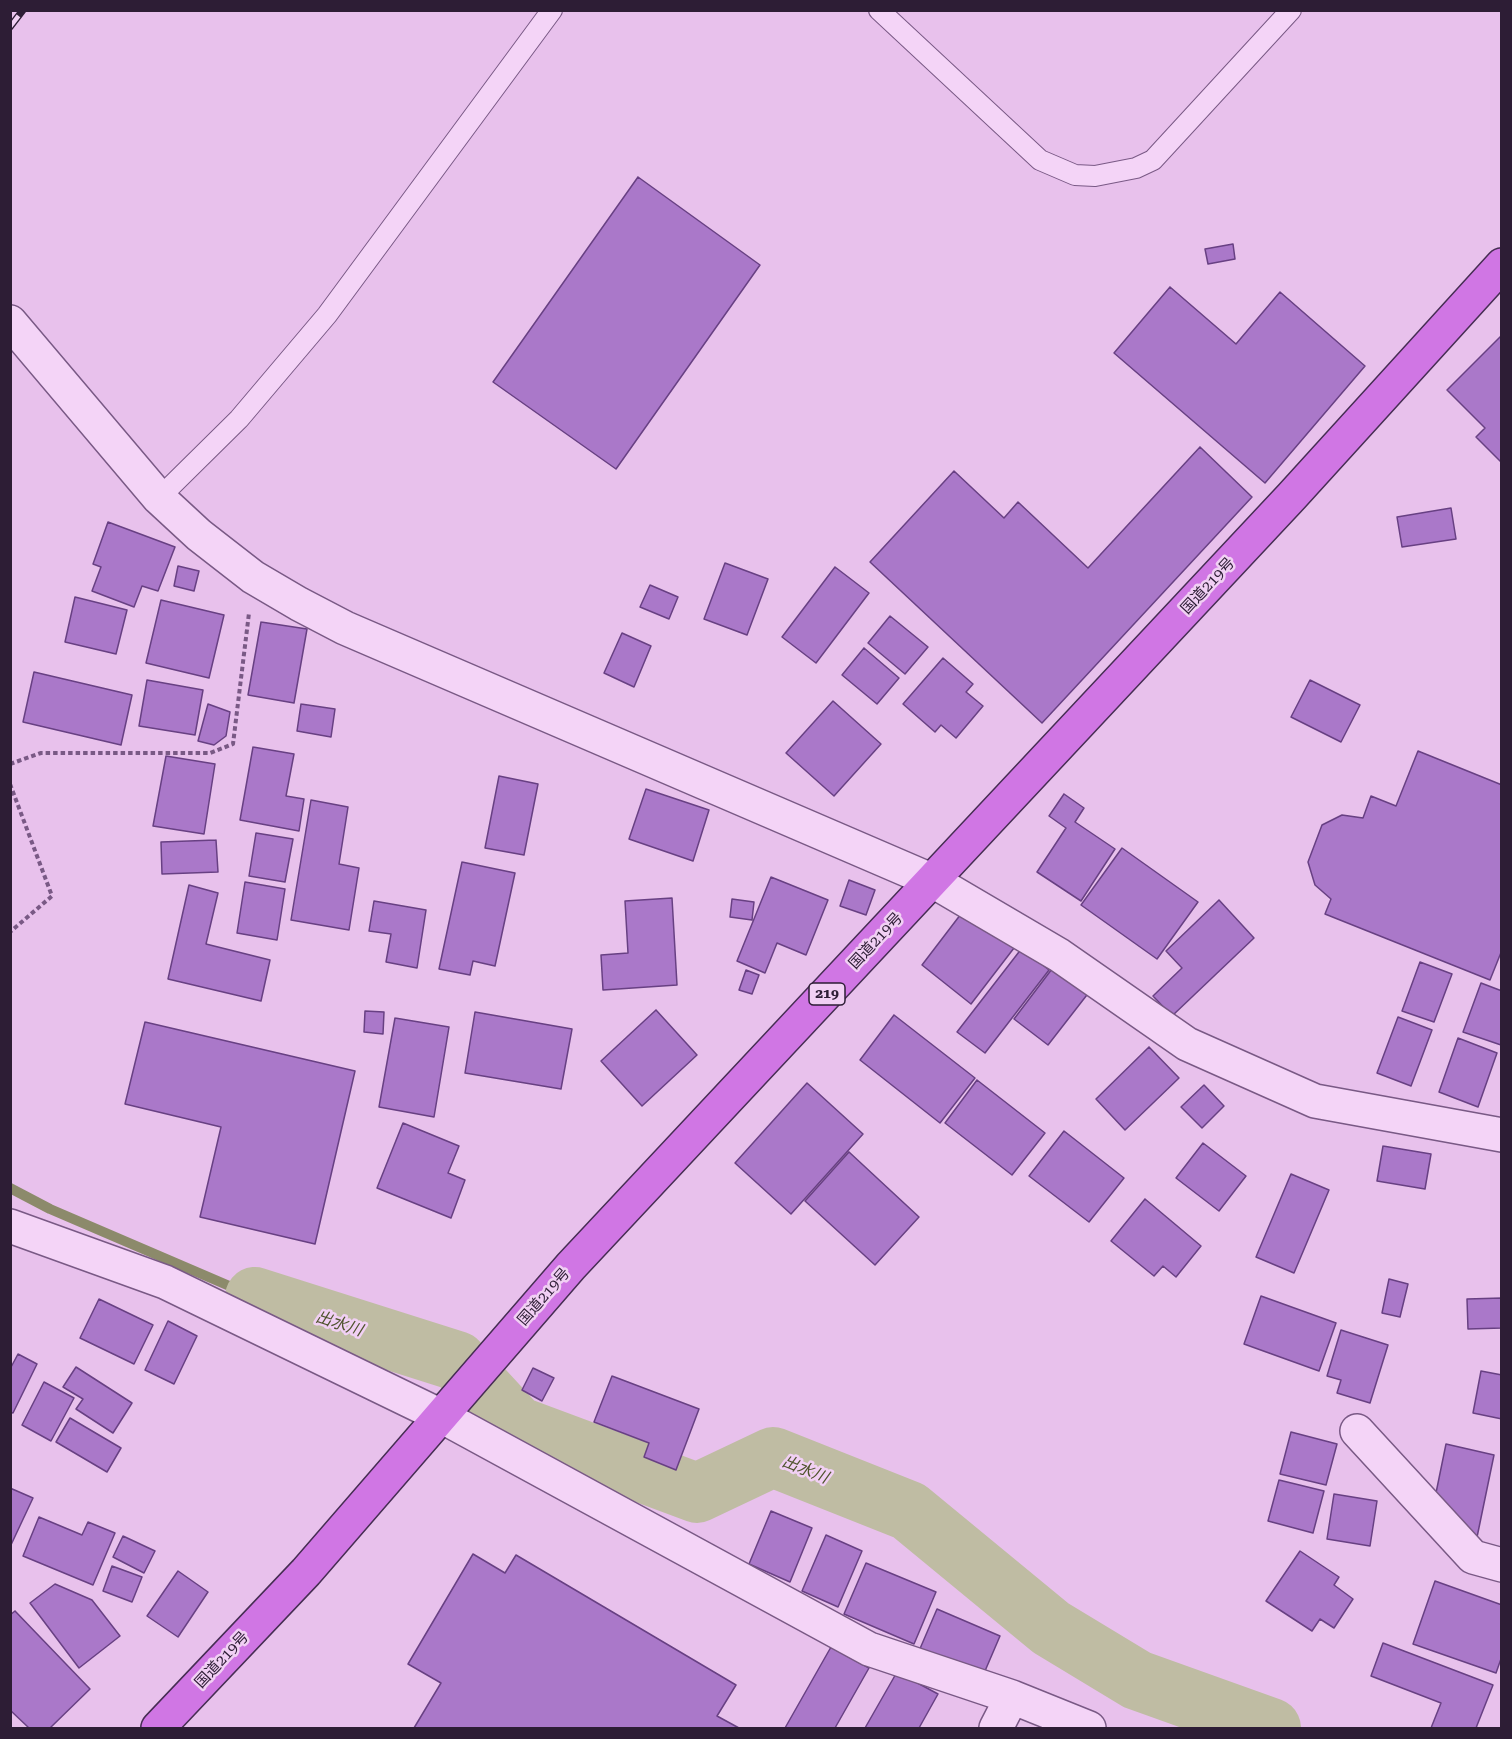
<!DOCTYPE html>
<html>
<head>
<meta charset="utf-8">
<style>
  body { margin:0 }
  #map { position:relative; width:1512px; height:1739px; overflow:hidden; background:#e8c1ec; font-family:"Roboto Serif",serif }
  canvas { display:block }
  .frame { position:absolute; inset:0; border:12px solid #2d1d35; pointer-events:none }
</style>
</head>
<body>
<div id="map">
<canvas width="1512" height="1739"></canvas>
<div class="frame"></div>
</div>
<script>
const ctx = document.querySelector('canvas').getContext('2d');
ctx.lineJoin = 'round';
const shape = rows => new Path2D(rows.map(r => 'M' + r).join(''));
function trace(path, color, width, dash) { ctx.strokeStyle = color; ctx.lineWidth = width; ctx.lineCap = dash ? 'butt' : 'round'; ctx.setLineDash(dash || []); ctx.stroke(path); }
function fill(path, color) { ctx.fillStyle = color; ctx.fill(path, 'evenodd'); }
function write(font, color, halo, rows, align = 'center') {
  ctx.font = font + ' "Roboto Serif","Noto Sans JP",serif'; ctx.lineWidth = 5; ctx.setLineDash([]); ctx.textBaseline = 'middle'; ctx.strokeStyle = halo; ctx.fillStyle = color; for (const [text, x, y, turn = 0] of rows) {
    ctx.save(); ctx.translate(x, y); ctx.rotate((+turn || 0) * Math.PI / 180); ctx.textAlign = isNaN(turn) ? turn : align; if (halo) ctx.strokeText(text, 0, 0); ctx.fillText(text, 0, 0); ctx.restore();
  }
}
const stream = shape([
  [10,1188,50,1209,255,1297]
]);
const river = shape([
  [255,1297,457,1361,517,1426,697,1493,773,1457,909,1511,1051,1628,1137,1680,1271,1728]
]);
const building = shape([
  [638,177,760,265,616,469,493,382,638,177],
  [1233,244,1235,259,1208,264,1205,249,1233,244],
  [1170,287,1236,344,1280,292,1365,366,1265,483,1114,353,1170,287],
  [1502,335,1502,463,1476,437,1485,428,1447,390,1502,335],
  [1200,447,1252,497,1042,723,870,562,954,471,1004,518,1018,502,1088,568,1200,447],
  [1451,508,1456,539,1402,547,1397,517,1451,508],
  [108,522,175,547,158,591,142,586,134,607,92,591,101,567,93,564,108,522],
  [725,563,768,579,747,635,704,619,725,563],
  [178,566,199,571,194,591,174,586,178,566],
  [835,567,869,593,816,663,782,637,835,567],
  [650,585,678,597,669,619,640,607,650,585],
  [75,597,127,610,116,654,65,642,75,597],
  [161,600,224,615,209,678,146,663,161,600],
  [890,616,928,647,905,674,868,643,890,616],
  [261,622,307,629,294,703,248,695,261,622],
  [622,633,651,646,634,687,604,673,622,633],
  [864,648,899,678,877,704,842,675,864,648],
  [943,658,973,684,966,692,983,706,956,738,941,725,935,732,903,704,943,658],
  [34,672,132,695,121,745,23,722,34,672],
  [147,680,203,690,195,735,139,726,147,680],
  [1310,680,1360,705,1341,742,1291,717,1310,680],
  [833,701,881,744,834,796,786,753,833,701],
  [208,704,230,712,226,736,214,745,198,741,208,704],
  [301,704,335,709,331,737,297,731,301,704],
  [253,747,294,754,286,796,304,799,299,831,240,820,253,747],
  [1418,751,1502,785,1502,950,1490,980,1325,914,1331,899,1315,885,1308,862,1322,825,1342,815,1363,818,1371,796,1396,806,1418,751],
  [166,756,215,764,204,834,153,826,166,756],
  [499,776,538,784,524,855,485,848,499,776],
  [646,789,709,810,693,861,629,839,646,789],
  [1064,794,1084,808,1075,822,1115,849,1081,901,1037,872,1066,828,1049,816,1064,794],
  [311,800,348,807,339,864,359,868,349,930,291,920,311,800],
  [256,833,293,839,285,882,249,876,256,833],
  [216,840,218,872,162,874,161,842,216,840],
  [1122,848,1198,902,1157,959,1081,905,1122,848],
  [462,862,515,873,495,966,473,961,470,975,439,969,462,862],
  [771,877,828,900,806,955,777,943,765,973,737,961,771,877],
  [849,880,875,890,866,915,840,906,849,880],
  [245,882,285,889,277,940,237,933,245,882],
  [189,885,218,893,206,944,270,960,261,1001,168,979,189,885],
  [672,898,677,985,603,990,601,955,628,953,625,901,672,898],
  [732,899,754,902,752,920,730,917,732,899],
  [1219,900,1254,938,1172,1016,1153,996,1182,968,1166,951,1219,900],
  [374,901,426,910,417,968,386,962,391,934,369,931,374,901],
  [964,910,1014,948,971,1004,922,965,964,910],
  [1022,948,1049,970,985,1053,957,1032,1022,948],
  [1420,962,1452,974,1434,1022,1402,1011,1420,962],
  [1055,965,1090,991,1048,1045,1014,1019,1055,965],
  [746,970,759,975,752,994,739,990,746,970],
  [1481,983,1502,991,1501,1045,1463,1032,1481,983],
  [656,1010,697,1055,642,1106,601,1061,656,1010],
  [365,1011,384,1012,383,1034,364,1032,365,1011],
  [475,1012,572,1029,561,1089,465,1073,475,1012],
  [894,1015,975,1078,940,1123,860,1060,894,1015],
  [1398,1017,1432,1030,1411,1086,1377,1073,1398,1017],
  [395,1018,449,1027,434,1117,379,1107,395,1018],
  [145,1022,355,1071,315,1244,200,1217,221,1127,125,1104,145,1022],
  [1458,1038,1497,1053,1478,1107,1439,1092,1458,1038],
  [1149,1047,1179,1078,1125,1130,1096,1099,1149,1047],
  [977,1080,1045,1133,1012,1175,945,1123,977,1080],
  [807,1083,863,1134,791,1214,735,1163,807,1083],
  [1204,1085,1224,1106,1202,1128,1181,1107,1204,1085],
  [403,1123,459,1146,448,1173,465,1180,451,1218,377,1188,403,1123],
  [1064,1131,1124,1178,1089,1222,1029,1176,1064,1131],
  [1203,1143,1246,1176,1219,1211,1176,1178,1203,1143],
  [1383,1146,1431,1154,1425,1189,1377,1181,1383,1146],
  [849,1152,919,1217,875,1265,805,1201,849,1152],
  [1291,1174,1329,1190,1294,1273,1256,1257,1291,1174],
  [1145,1199,1201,1246,1176,1277,1163,1266,1154,1276,1111,1241,1145,1199],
  [1389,1279,1408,1284,1400,1317,1382,1313,1389,1279],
  [1261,1296,1336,1323,1319,1371,1244,1344,1261,1296],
  [1502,1298,1502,1328,1468,1329,1467,1299,1502,1298],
  [99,1299,153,1325,134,1364,80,1338,99,1299],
  [168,1321,197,1336,174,1384,145,1370,168,1321],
  [1341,1330,1388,1345,1370,1403,1337,1393,1341,1380,1327,1376,1341,1330],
  [18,1354,37,1364,13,1413,10,1412,10,1369,18,1354],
  [76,1367,132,1403,113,1433,76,1409,83,1399,63,1387,76,1367],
  [533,1368,554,1378,542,1401,522,1390,533,1368],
  [1481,1371,1502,1375,1502,1419,1473,1413,1481,1371],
  [612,1376,699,1409,676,1470,644,1457,649,1443,594,1422,612,1376],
  [44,1382,74,1398,51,1441,22,1425,44,1382],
  [70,1418,121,1448,107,1472,56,1442,70,1418],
  [1291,1432,1337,1444,1326,1485,1280,1474,1291,1432],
  [1446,1444,1494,1455,1476,1542,1428,1532,1446,1444],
  [1279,1480,1324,1491,1313,1533,1268,1521,1279,1480],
  [10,1488,33,1498,10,1547,10,1488],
  [1334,1494,1377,1501,1370,1546,1327,1539,1334,1494],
  [771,1511,812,1528,790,1582,749,1564,771,1511],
  [39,1517,82,1535,88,1522,115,1533,93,1585,23,1556,39,1517],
  [826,1535,862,1551,838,1607,802,1591,826,1535],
  [123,1536,155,1551,144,1573,113,1557,123,1536],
  [1300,1551,1339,1577,1334,1585,1353,1599,1334,1628,1320,1619,1312,1631,1266,1601,1300,1551],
  [473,1554,505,1573,516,1555,736,1685,717,1716,739,1728,414,1728,441,1683,408,1664,473,1554],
  [866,1563,936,1592,914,1644,844,1614,866,1563],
  [112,1566,142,1577,132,1602,103,1591,112,1566],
  [178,1571,208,1592,178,1637,147,1616,178,1571],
  [1435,1581,1502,1605,1502,1656,1496,1673,1413,1644,1435,1581],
  [55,1584,92,1600,120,1636,79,1668,30,1603,55,1584],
  [937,1609,1000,1636,982,1678,919,1651,937,1609],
  [15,1611,90,1689,50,1728,29,1728,10,1710,10,1615,15,1611],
  [1383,1643,1493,1685,1476,1728,1431,1728,1441,1703,1371,1676,1383,1643],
  [831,1647,869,1668,835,1728,785,1728,831,1647],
  [897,1672,938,1694,919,1728,865,1728,897,1672]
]);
const path = shape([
  [10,764,41,753,210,753,233,744,249,613],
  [10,784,52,896,10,932]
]);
const service = shape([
  [879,10,1040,160,1075,175,1095,176,1136,168,1153,160,1291,10],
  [159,498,239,419,327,315,552,10]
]);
const minor = shape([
  [10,1226,165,1282,441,1416,869,1649,1012,1697,1089,1728],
  [1357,1431,1473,1557,1502,1565],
  [996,1728,1012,1697]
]);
const tertiary = shape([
  [10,322,159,498,199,535,253,577,299,604,345,628,933,881,1059,955,1187,1044,1315,1101,1502,1135]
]);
const trunk = shape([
  [158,1728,306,1572,571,1266,1292,496,1502,265]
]);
const rail = shape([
  [10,27,23,10]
]);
const shields = [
  [827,994,36]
];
const shieldNames = [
  ["219",827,994]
];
const streetNames = [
  ["国道219号",1208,586,-47],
  ["国道219号",876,941,-47],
  ["国道219号",544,1297,-49],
  ["国道219号",222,1660,-47]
];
const waterNames = [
  ["出水川",339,1324,18],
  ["出水川",805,1470,22]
];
trace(stream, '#8c8a6b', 10);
trace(river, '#bfbca3', 60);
fill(building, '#aa78c9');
trace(building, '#684083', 1.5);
trace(service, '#795985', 22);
trace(minor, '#795985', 36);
trace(tertiary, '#795985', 36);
trace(trunk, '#462d53', 36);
trace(path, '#795985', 4, [4.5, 3]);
trace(service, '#f4d4f7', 20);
trace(minor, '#f4d4f7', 33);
trace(tertiary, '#f4d4f7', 33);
trace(trunk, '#d076e4', 33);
trace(rail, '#2d1d35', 7);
trace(rail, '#f1d0f4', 4.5, [14]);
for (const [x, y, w] of shields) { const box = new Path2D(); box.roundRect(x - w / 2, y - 11, w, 22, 4.5); ctx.fillStyle = '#f1d0f4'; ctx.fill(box); trace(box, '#2d1d35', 1.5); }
write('bold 14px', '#2d1d35', null, shieldNames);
write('15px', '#2d1d35', '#f1d0f4', streetNames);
write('italic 16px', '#4f542d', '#f1d0f4', waterNames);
</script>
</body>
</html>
